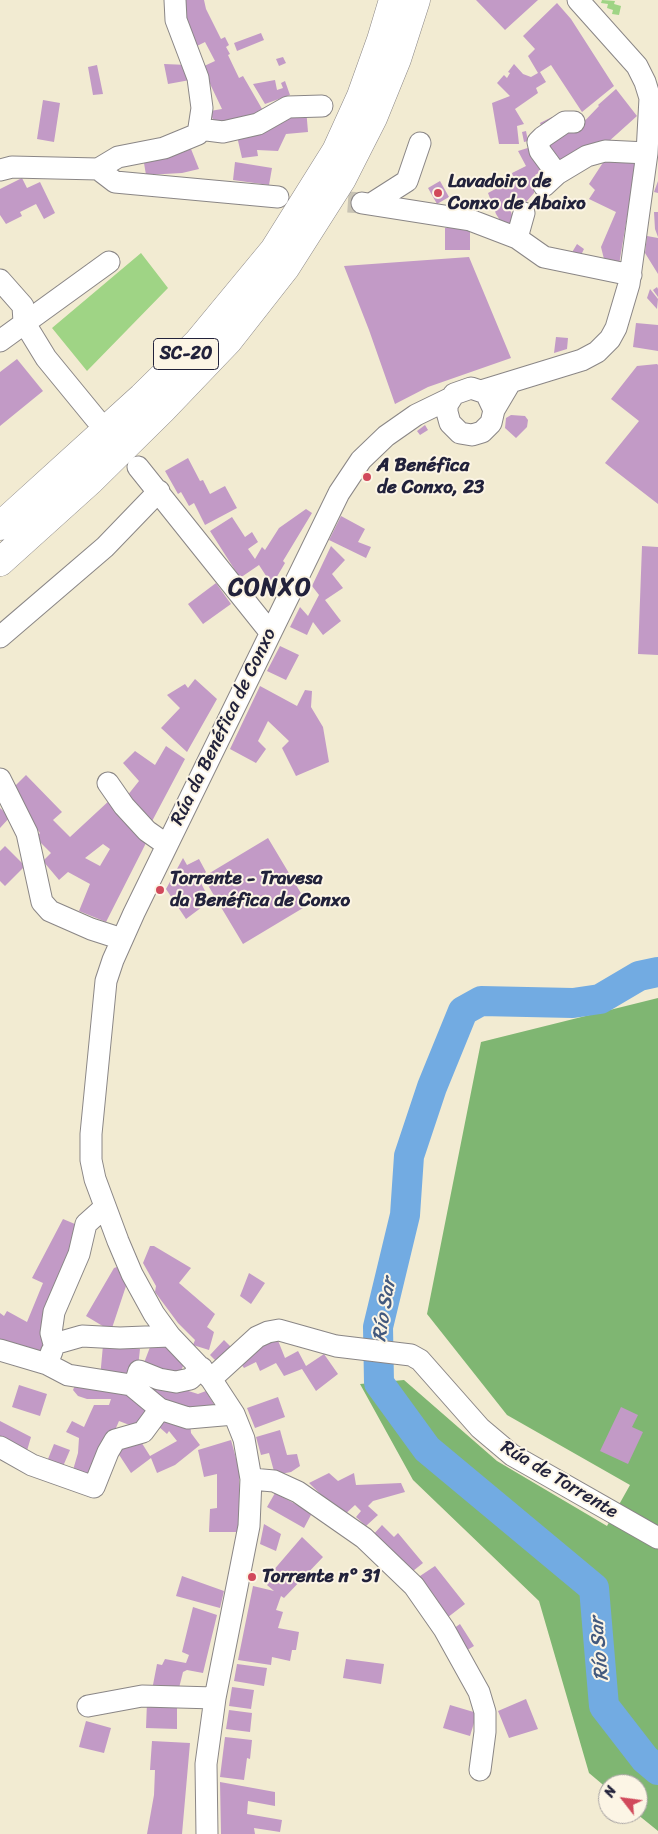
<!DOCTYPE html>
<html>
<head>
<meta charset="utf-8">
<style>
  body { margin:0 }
  #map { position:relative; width:658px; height:1834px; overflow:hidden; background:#f2ebd2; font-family:Sriracha,sans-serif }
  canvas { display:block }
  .north { position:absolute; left:598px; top:1774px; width:50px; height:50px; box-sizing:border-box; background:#fcf5e5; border:1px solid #a5a1a1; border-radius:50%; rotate:300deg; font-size:14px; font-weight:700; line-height:20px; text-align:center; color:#22223b }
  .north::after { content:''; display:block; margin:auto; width:18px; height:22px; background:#d1495b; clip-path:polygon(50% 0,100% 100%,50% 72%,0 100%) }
</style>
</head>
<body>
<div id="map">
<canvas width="658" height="1834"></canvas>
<div class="north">N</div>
</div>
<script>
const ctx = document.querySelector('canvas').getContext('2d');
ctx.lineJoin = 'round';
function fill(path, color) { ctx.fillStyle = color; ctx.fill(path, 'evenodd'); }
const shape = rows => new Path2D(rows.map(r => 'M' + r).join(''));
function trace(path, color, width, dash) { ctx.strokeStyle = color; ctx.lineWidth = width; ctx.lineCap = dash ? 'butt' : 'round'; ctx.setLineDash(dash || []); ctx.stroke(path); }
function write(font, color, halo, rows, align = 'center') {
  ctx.font = font + ' Sriracha,sans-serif'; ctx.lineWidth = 4; ctx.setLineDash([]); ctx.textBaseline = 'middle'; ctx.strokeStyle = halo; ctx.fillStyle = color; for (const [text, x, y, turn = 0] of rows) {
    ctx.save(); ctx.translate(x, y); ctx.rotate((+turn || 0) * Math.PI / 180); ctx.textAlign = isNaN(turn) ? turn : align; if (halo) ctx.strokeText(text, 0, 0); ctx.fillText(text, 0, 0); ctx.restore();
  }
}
const green = shape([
  [602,0,615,1,614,4,621,6,619,15,612,14,613,10,607,8,608,4,601,3],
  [141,253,168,288,87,371,52,328]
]);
const forest = shape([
  [658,998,658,1831,637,1814,638,1784,608,1784,608,1789,589,1773,539,1601,413,1480,360,1384,404,1380,497,1461,607,1526,630,1485,507,1415,427,1314,481,1042]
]);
const river = shape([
  [658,972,639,976,600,999,573,1003,481,1001,463,1011,432,1087,409,1156,405,1215,378,1327,379,1383,427,1449,594,1588,604,1706,645,1759,658,1770]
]);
const building = shape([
  [184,0,204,0,206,9,221,39,225,37,229,45,226,47,230,54,228,55,239,78,243,76,265,114,216,129,210,111,222,109,202,67,215,61,205,42,195,47,185,22],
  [476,0,538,0,505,30],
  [557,3,571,19,614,86,582,112,551,65,540,72,546,82,536,88,538,93,515,109,524,124,517,126,519,144,499,144,492,103,510,96,497,83,504,75,507,78,510,73,508,72,514,64,523,74,531,77,538,73,528,56,535,49,523,36],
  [261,33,264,40,237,51,234,43],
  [283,57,286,63,279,66,276,59],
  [164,64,188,65,190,80,168,84],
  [97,65,103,94,93,95,88,67],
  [275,80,277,90,283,88,281,83,285,81,290,95,265,104,253,84],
  [616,89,637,116,597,152,559,168,544,148,570,125,576,130,599,106,598,105],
  [43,100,60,103,54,142,37,139],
  [306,108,308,132,286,134,278,151,257,150,258,156,242,158,236,132],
  [552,117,555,122,542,128,540,123],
  [526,131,528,141,524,142,522,132],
  [534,146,546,169,535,175,541,184,534,189,534,193,526,202,510,208,514,222,503,225,496,214,488,193,514,179,512,173,526,166,518,151],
  [191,149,199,169,182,173,146,175,144,163,158,160],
  [606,158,636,163,619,265,605,263,601,247,616,212,589,199,595,190,589,184],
  [235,162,272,168,269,185,233,180],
  [22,178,27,188,40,182,55,213,44,219,36,204,20,212,22,216,6,224,0,215,0,189],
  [440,181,449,197,437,204,428,188],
  [658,181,658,193,654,192],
  [654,212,658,212,658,237,655,229],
  [470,227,470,250,445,250,445,228],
  [647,236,658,238,658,274,645,253],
  [577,244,584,249,578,261,568,259],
  [469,257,511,358,428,387,395,404,369,330,344,266],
  [657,287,658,289,658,297,653,290],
  [650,289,658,299,657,309,647,298],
  [636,323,658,325,658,351,633,347],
  [556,337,568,338,567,349,554,353],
  [17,359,43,391,0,426,0,372],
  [657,364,658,365,658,504,605,463,639,421,611,399,637,366],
  [511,415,525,416,528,420,527,427,516,438,505,428,506,418],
  [425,425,428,430,420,435,417,431],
  [188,458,200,481,203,480,210,494,225,486,237,508,205,525,194,503,189,506,181,492,178,494,165,471],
  [306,509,312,513,283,561,285,563,272,585,259,565,240,578,210,531,232,517,245,537,252,532,258,542,248,549,255,559,262,547,265,550,279,528],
  [341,516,365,529,358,542,371,547,366,558,329,540],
  [331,546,345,560,332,574,343,588,325,600,341,621,323,635,313,622,307,635,290,627,300,607,308,616,319,595,312,586],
  [642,546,658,547,658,655,638,654],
  [216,583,231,604,203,624,188,604],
  [280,646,299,655,286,680,267,671],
  [195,679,217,699,187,752,161,728,180,708,167,695,185,684,188,688],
  [260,686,297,706,305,690,312,691,311,707,323,727,329,762,296,776,282,748,289,741,268,721,258,741,266,749,256,763,230,749],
  [166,746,185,759,150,825,127,796,139,781,123,763,135,751,155,765],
  [26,775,62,812,53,820,70,837,111,799,146,843,106,922,79,911,90,884,68,872,59,880,43,861,51,853,36,838,40,833,10,791],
  [103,844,110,849,100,866,85,858],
  [0,808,10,817,0,828],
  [268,838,308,905,243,944,203,877],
  [5,846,25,866,5,886,0,881,0,851],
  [183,858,187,865,199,859,206,872,199,879,210,901,186,919,166,889],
  [63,1219,82,1227,40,1357,0,1340,0,1313,4,1316,7,1311,27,1322,43,1283,32,1278],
  [150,1246,154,1246,191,1268,179,1283,215,1314,207,1327,214,1332,209,1350,193,1345,195,1340,178,1323,155,1292,156,1286,143,1263],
  [117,1267,126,1286,111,1331,86,1316,114,1268],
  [249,1273,265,1283,251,1304,240,1296],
  [277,1338,285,1358,298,1351,306,1366,324,1354,338,1374,316,1391,302,1369,284,1376,276,1363,260,1371,256,1362,244,1368,238,1360],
  [224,1340,232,1348,221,1366,210,1355],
  [152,1342,167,1345,166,1348,184,1364,179,1375,142,1368],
  [103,1345,140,1349,138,1367,132,1382,100,1378],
  [141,1375,177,1393,179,1388,198,1394,206,1391,216,1408,193,1414,152,1399],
  [76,1383,115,1384,149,1410,140,1429,119,1421,92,1483,73,1470,78,1453,79,1438,66,1432,72,1421,84,1427,94,1405,109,1405,111,1399,87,1399,78,1396,73,1390],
  [19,1385,47,1394,40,1416,12,1407],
  [278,1397,285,1417,255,1428,247,1408],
  [621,1407,638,1415,632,1427,643,1432,628,1464,600,1451],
  [165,1413,190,1422,191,1433,200,1445,175,1465,157,1473,151,1458,131,1473,114,1447,138,1437,150,1456,177,1441,169,1431,167,1434,158,1426],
  [0,1421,31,1437,26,1454,0,1441],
  [280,1430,287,1455,297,1454,300,1466,291,1472,275,1475,269,1453,261,1455,256,1437],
  [231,1440,239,1469,240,1506,242,1506,238,1532,209,1532,210,1509,217,1508,217,1474,204,1477,198,1450],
  [54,1444,70,1450,61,1471,46,1464],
  [329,1473,338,1481,354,1473,356,1485,401,1483,405,1492,373,1501,368,1506,378,1515,366,1526,356,1517,361,1511,355,1505,343,1516,309,1483],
  [275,1493,312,1513,304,1528,267,1507],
  [264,1524,281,1534,276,1551,260,1544],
  [382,1525,394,1537,398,1533,423,1563,408,1575,371,1537],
  [302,1537,323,1557,284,1598,281,1596,276,1610,283,1612,278,1628,299,1632,296,1650,292,1650,290,1661,272,1657,271,1665,238,1660,253,1586,274,1591,267,1585,275,1575,272,1572],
  [435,1566,465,1604,443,1621,417,1578],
  [251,1571,254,1574,252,1581,249,1582],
  [182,1576,224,1591,220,1608,176,1596],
  [193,1607,217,1615,203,1673,187,1670,183,1672,178,1692,152,1690,157,1664,162,1665,165,1659,186,1663,189,1655,182,1652],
  [460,1624,474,1646,464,1652,450,1631],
  [346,1659,384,1664,381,1684,343,1678],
  [237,1664,267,1668,264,1686,234,1681],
  [232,1687,254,1690,251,1709,229,1706],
  [526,1699,538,1729,509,1738,498,1711],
  [147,1702,177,1702,177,1729,146,1728],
  [450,1705,477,1713,470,1736,443,1728],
  [229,1710,252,1713,250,1732,226,1729],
  [86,1721,111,1728,104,1753,79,1747],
  [225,1737,252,1740,250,1759,247,1758,244,1780,220,1777],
  [152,1741,190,1743,182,1834,147,1834,154,1795,155,1770,150,1770],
  [220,1782,275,1792,275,1806,248,1801,247,1814,282,1820,280,1832,254,1828,255,1834,221,1834]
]);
const minorTunnel = shape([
  [316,200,362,203]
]);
const minor = shape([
  [199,129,223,132,258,124,288,107,322,106],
  [98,169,115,182,278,197],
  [0,170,12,167,98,169,118,157,164,148,198,134,202,108,198,78,176,20,175,0],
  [557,174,540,151,538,142,543,137,565,122,574,122],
  [544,186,557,174,587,156,605,151,647,153],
  [362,203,470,220,517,238,544,257,631,275],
  [371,204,407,181,420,143],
  [517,238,524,213],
  [0,280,23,306,24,322,46,358,96,419],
  [0,341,109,262],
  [481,391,582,360,597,352,610,339,616,328,629,284,647,153,650,98,645,82,637,66,578,0],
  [494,410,486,393,471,388,454,394,447,405,447,412,450,423,460,433,472,435,482,432,491,423,494,410,510,383],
  [138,467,270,632],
  [0,637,105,547,159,491],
  [0,779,27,833,42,902,50,911,91,929,122,939],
  [108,783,124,806,147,831,167,845],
  [54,1344,51,1333,54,1312,79,1254,86,1224,105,1207],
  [54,1344,82,1336,120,1338,170,1336],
  [0,1350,47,1364,52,1351],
  [47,1364,68,1375,131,1385,160,1409,188,1418,234,1414],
  [211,1379,257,1337,268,1332,279,1330,336,1346,411,1355,420,1360,480,1428,512,1455,658,1538],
  [134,1387,139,1371,159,1379,176,1382,190,1379,202,1368],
  [0,1447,32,1465,94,1487,108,1452,115,1440,143,1432,160,1409],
  [251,1479,274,1481,298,1492,364,1538,414,1586,444,1629,479,1692,485,1712,485,1732,480,1770],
  [88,1706,142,1696,215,1698],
  [207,1834,206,1764,215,1698,249,1526,251,1479,244,1439,234,1414,211,1379,170,1336,154,1314,132,1274,118,1241,95,1179,91,1160,91,1134,106,981,113,960,134,913,339,493,361,460,386,436,416,415,451,398]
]);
const highway = shape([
  [0,526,142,397,198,342,274,250,336,151,361,96,381,40,393,0],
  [0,562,91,480,162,410,228,341,286,267,342,179,373,118,397,59,416,0]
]);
const markers = [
  [438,193,5,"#d1495b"],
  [367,477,5,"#d1495b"],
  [160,890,5,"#d1495b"],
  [252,1577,5,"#d1495b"]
];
const shields = [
  [186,354,65]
];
const shieldNames = [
  ["SC-20",186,354]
];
const poiNames = [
  ["Lavadoiro de",448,182],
  ["Conxo de Abaixo",448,204],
  ["A Benéfica",377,466],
  ["de Conxo, 23",377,488],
  ["Torrente - Travesa",170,879],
  ["da Benéfica de Conxo",170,901],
  ["Torrente n° 31",262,1577]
];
const streetNames = [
  ["Rúa da Benéfica de Conxo",224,727,-64],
  ["Rúa de Torrente",559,1480,31]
];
const waterNames = [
  ["Río Sar",385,1310,-81],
  ["Río Sar",600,1649,-95]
];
const districtNames = [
  ["CONXO",270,589]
];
fill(green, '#9fd485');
fill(forest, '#7fb672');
trace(river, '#72abe2', 30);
fill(building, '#c29ac6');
trace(minorTunnel, '#c8c3b4', 21, [21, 11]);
trace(minor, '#8a8686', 23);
trace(highway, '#8a8686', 29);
trace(minor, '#fff', 21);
trace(highway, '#fff', 28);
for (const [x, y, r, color] of markers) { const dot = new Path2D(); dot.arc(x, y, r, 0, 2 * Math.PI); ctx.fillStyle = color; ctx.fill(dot); trace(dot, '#fcf5e5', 2); }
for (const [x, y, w] of shields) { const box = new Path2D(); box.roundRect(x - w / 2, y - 15.5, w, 31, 4); ctx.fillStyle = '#fcf5e5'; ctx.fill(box); trace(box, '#22223b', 1); }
write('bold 18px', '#22223b', null, shieldNames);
write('bold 19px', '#22223b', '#fcf5e5', poiNames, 'left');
write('19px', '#22223b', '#fcf5e5', streetNames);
write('italic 20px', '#42597e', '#fcf5e5', waterNames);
ctx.letterSpacing = '1px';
write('bold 24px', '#22223b', '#fcf5e5', districtNames);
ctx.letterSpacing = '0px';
</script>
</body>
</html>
